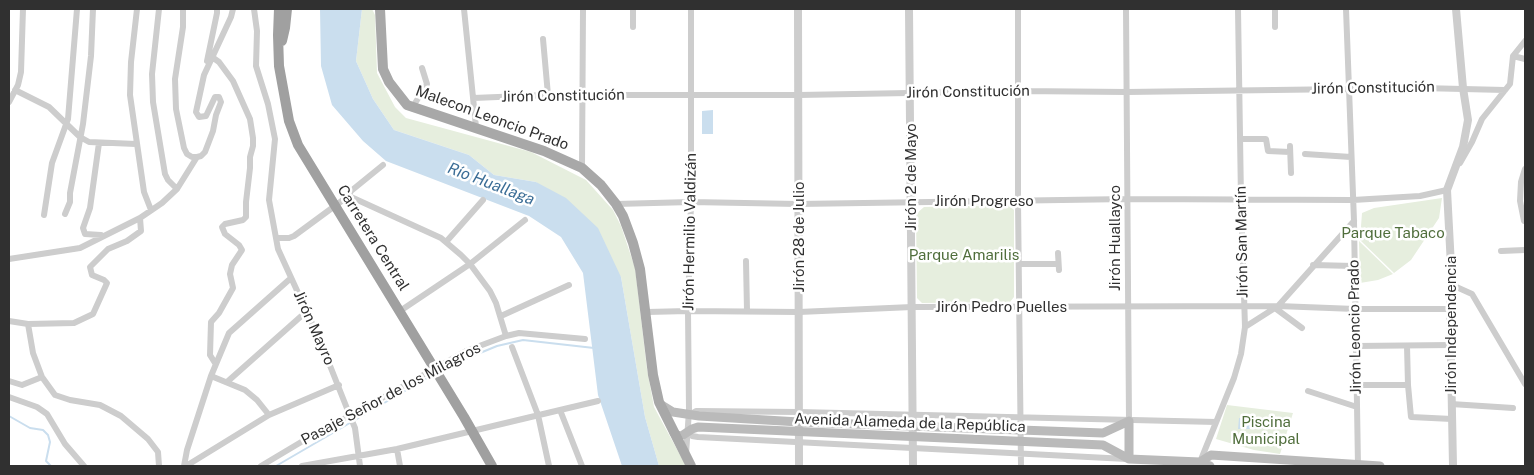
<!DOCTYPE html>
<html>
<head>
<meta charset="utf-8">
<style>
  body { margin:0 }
  #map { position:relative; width:1534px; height:475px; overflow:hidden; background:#fff; font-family:"Public Sans",sans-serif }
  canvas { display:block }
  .frame { position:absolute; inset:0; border:10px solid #303030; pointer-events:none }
</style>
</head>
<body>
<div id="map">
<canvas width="1534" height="475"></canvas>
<div class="frame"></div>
</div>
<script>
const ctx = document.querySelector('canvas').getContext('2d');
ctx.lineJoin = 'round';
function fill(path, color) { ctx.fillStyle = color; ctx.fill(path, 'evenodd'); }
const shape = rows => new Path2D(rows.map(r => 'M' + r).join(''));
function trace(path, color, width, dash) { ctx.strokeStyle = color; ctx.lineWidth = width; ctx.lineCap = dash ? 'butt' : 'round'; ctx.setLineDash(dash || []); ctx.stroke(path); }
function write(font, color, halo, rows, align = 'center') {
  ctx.font = font + ' "Public Sans",sans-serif'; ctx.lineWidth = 5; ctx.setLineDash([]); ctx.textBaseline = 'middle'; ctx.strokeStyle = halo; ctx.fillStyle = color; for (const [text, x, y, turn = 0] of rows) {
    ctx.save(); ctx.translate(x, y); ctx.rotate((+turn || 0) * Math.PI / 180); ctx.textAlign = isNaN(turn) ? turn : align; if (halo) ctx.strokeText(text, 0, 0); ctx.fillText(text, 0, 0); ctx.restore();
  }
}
const green = shape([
  [362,9,372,9,375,15,377,73,395,107,406,118,531,152,586,180,613,210,621,226,635,268,647,369,654,407,686,466,659,466,645,417,621,277,536,182,494,175,469,155,394,130,373,99,356,61],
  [1442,198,1439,218,1411,260,1394,273,1360,240,1362,213,1374,208],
  [1009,205,1014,210,1014,297,1010,302,922,303,917,298,916,214,924,207],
  [1359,241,1393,274,1378,280,1360,283],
  [1227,405,1293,413,1280,454,1254,450,1216,439]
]);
const water = shape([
  [320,9,362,9,356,61,373,99,394,130,469,155,494,175,536,182,566,198,598,228,621,277,645,417,659,466,622,466,598,395,583,273,561,237,529,216,386,161,363,141,332,105,321,66],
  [713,110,713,134,702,134,702,111],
  [1239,418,1262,419,1264,425,1261,429,1238,429]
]);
const stream = shape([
  [440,371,451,365,497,346,523,340,594,348],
  [9,416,30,428,43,430,48,435,50,442,46,461,51,466],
  [276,466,434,374]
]);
const minor = shape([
  [137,9,131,62,130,95,144,192,151,210],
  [159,9,152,74,153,102,165,174,168,180,177,189],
  [183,9,183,27,175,79,176,109,184,148,187,154,192,157,197,157],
  [254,9,257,31,256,66,268,104,275,139,269,200,278,249,321,343,350,416,355,428,360,466],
  [464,9,476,127],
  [633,9,633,27],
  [1018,9,1018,201,1021,466],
  [1126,9,1129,421],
  [1275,9,1275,27],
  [1346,9,1354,221,1358,466],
  [543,39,548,95],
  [1513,56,1525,59],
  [212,57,219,62,233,81,250,119,253,138,253,146,250,157,250,168,246,202,246,217,243,220,225,224,222,227,225,234,239,245,242,250,232,265,230,274,233,288,219,313,211,322,210,355,215,363],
  [207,61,217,13,217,9],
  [15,90,49,107,80,137,89,142,136,144],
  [473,98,548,95,799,95,1019,91,1127,92,1421,88,1505,90],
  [9,102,18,85,21,72,23,9],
  [412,108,427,84,422,68],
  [1240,139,1266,139,1268,151,1290,152],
  [99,143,90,208,83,228,85,234,101,235],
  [1290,146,1291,173],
  [1305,154,1351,157],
  [1460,163,1472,142,1482,119,1510,84,1513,56,1525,41],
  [582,168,583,9],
  [347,197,351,191,383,165],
  [616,204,691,202,798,204,1128,199,1353,200,1420,196,1447,190],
  [65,214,70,202,70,193,83,124,91,56,93,9],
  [44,215,52,163,68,119,77,9],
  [1524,221,1520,201,1521,182,1525,169],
  [276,238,289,238,294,236,347,197,351,197,441,238,461,255,470,264,490,291,496,303,506,336],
  [446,242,483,200],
  [1501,251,1525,250],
  [1058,253,1059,270],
  [9,259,80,248,140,218,162,203,177,189,197,157,201,156,205,152,213,131,216,115,221,102,219,97,215,97,206,116,199,117,196,112,204,75,231,17,233,9],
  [746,261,747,311],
  [1019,264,1058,264],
  [1313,265,1354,266],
  [1452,285,1472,294,1525,384],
  [1275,308,1302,328],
  [400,311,470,264,525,220],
  [647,312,688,311,799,312,912,307,1278,306,1355,309,1450,309],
  [501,316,569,285],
  [9,321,28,324,74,323,93,314,107,283,104,280,92,275,90,267,108,249,127,241,141,231,140,218],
  [28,324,33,353,42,377,55,395,70,400,100,405,121,416,148,439,158,452,159,466],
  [1245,327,1278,306,1354,221],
  [1356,346,1451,345],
  [1407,346,1408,385,1411,417,1452,419],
  [512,347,538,415,549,466],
  [211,376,245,390,257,400,269,415],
  [9,381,22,385,42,377],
  [227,382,307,311],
  [1357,385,1408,385],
  [1308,391,1357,407],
  [9,397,37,407,47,414,65,444,84,466],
  [1451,404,1513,408],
  [560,410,598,401],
  [689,415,696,411,799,412,1216,422],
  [688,432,692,436,698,437,1127,459],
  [397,449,400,466],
  [686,454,689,411,688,311,691,202,691,9],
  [1200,462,1234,378,1241,354,1245,327,1241,199,1238,9],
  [184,466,187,450,211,376,229,333,291,278],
  [186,466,269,415,339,385],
  [261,466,328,426,350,416,466,351,506,336,519,333,585,339],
  [302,466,397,449,560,410,582,466]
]);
const tertiary = shape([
  [798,9,799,466],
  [909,9,913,466],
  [1453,466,1450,309,1452,285,1447,190,1463,147,1468,120,1463,88,1456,9]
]);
const secondary = shape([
  [660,404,673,412,699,416,799,422,1103,433,1129,421,1129,459],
  [674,433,679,436,683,435,692,429,698,427,1103,445,1129,459,1200,462,1210,466],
  [1200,462,1211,455,1380,466]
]);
const primary = shape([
  [380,9,383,69,389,82,407,105,544,151,582,168,601,185,616,204,623,216,633,243,640,269,653,375,659,402,691,466]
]);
const trunk = shape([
  [279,9,278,35,279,66,289,121,298,145,464,417,492,466],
  [282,41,285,28,287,9]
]);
const streetNames = [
  ["Jirón Constitución",1373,88,-1],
  ["Jirón Constitución",968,92,-1],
  ["Jirón Constitución",563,96,-1],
  ["Malecon Leoncio Prado",492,118,20],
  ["Jirón 2 de Mayo",911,177,-90],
  ["Jirón Progreso",984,201],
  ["Jirón Hermilio Valdizán",690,232,-89],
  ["Jirón 28 de Julio",799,237,-90],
  ["Carretera Central",373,238,58],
  ["Jirón Huallayco",1115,238,-90],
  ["Jirón San Martín",1242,242,-91],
  ["Jirón Pedro Puelles",1001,307],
  ["Jirón Independencia",1451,325,-90],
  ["Jirón Leoncio Prado",1355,327,-91],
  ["Jirón Mayro",314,328,66],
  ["Pasaje Señor de los Milagros",391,394,-28],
  ["Avenida Alameda de la República",910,423,2]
];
const parkNames = [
  ["Parque Tabaco",1393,233],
  ["Parque Amarilis",964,255],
  ["Piscina",1266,422],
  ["Municipal",1266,439]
];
const waterNames = [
  ["Río Huallaga",491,184,21]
];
fill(green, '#e6eede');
fill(water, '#cadeee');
trace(stream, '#cadeee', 2);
trace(minor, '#cdcdcd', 6);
trace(tertiary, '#cdcdcd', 8);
trace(secondary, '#bababa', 9);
trace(primary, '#a8a8a8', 10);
trace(trunk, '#a0a0a0', 10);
write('15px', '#303030', '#fff', streetNames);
write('15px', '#506e3c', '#fff', parkNames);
write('italic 16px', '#3b6d96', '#fff', waterNames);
</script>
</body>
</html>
